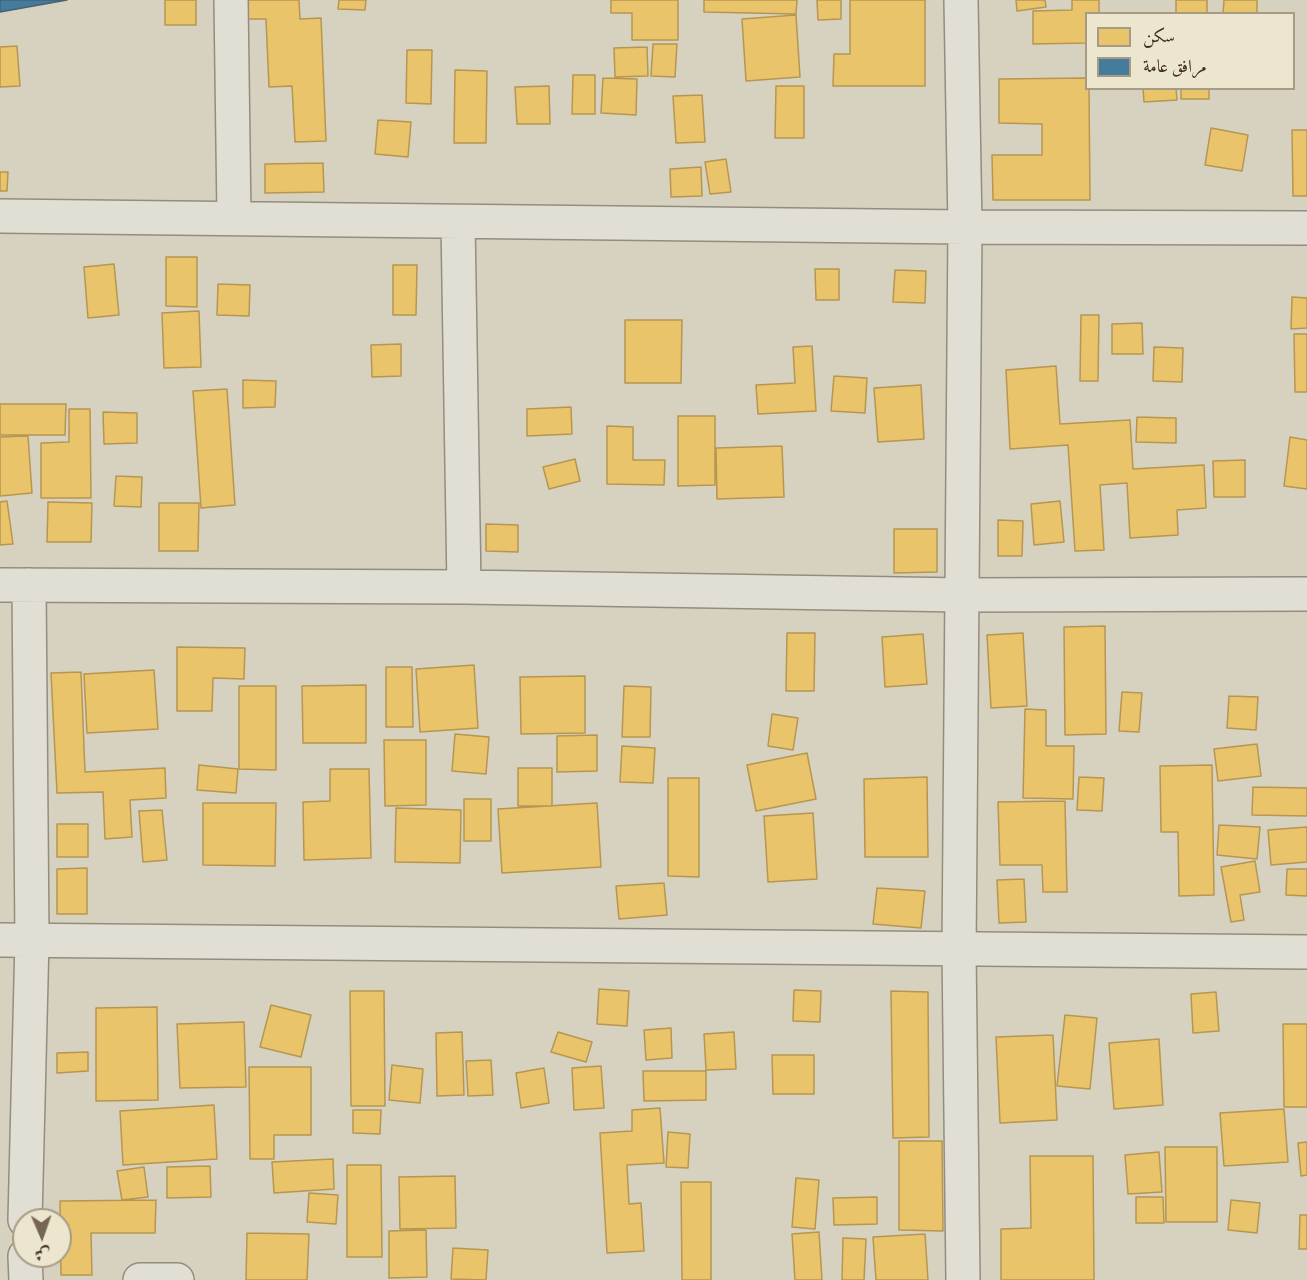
<!DOCTYPE html>
<html>
<head>
<meta charset="utf-8">
<style>
  body { margin:0 }
  #map { position:relative; width:1307px; height:1280px; overflow:hidden; background:#d7d2bf; font-family:"IM FELL DW Pica",Amiri,serif }
  canvas { display:block }
  .legend { position:absolute; left:1085px; top:12px; width:210px; height:78px; box-sizing:border-box; background:#ece6cf; border:2px solid #a79b86; margin:0; padding:8px 10px; list-style:none; font-size:18px; color:#402b18 }
  .legend li { display:flex; align-items:center; gap:12px; height:30px }
  .legend b { width:30px; border:2px solid #a79b86 }
  .north { position:absolute; left:12px; top:1208px; width:60px; height:60px; box-sizing:border-box; background:#ece6cf; border:2px solid #a79b86; border-radius:50%; rotate:178deg; font-size:16px; font-weight:700; line-height:24px; text-align:center; color:#402b18 }
  .north::after { content:''; display:block; margin:auto; width:21px; height:27px; background:#756552; clip-path:polygon(50% 0,100% 100%,50% 72%,0 100%) }
</style>
</head>
<body>
<div id="map">
<canvas width="1307" height="1280"></canvas>
<ul class="legend">
<li><b style="height:16px;background:#e9c46a"></b>سكن</li>
<li><b style="height:16px;background:#457b9d"></b>مرافق عامة</li>
</ul>
<div class="north">ش</div>
</div>
<script>
const ctx = document.querySelector('canvas').getContext('2d');
ctx.lineJoin = 'round';
function fill(path, color) { ctx.fillStyle = color; ctx.fill(path, 'evenodd'); }
const shape = rows => new Path2D(rows.map(r => 'M' + r).join(''));
function trace(path, color, width, dash) { ctx.strokeStyle = color; ctx.lineWidth = width; ctx.lineCap = dash ? 'butt' : 'round'; ctx.setLineDash(dash || []); ctx.stroke(path); }
const homes = shape([
  [165,0,196,0,196,25,165,25,165,0],
  [247,0,299,0,300,19,321,18,326,141,295,142,292,86,269,87,266,19,248,19,247,0],
  [339,0,366,0,365,10,338,9,339,0],
  [611,0,678,0,678,40,632,40,632,13,611,13,611,0],
  [704,0,797,0,796,14,704,12,704,0],
  [817,0,841,0,841,19,818,20,817,0],
  [850,0,925,0,925,86,833,86,834,54,850,54,850,0],
  [1016,0,1045,0,1046,7,1017,11,1016,0],
  [1072,0,1099,0,1099,14,1086,14,1086,43,1033,44,1033,11,1072,10,1072,0],
  [1176,0,1207,0,1207,14,1176,14,1176,0],
  [1224,0,1257,0,1257,14,1223,14,1224,0],
  [796,15,800,77,746,81,742,19,796,15],
  [653,44,677,44,675,77,651,76,653,44],
  [17,46,20,86,0,87,0,47,17,46],
  [647,47,648,76,615,77,614,48,647,47],
  [407,50,432,50,431,104,406,103,407,50],
  [455,70,487,71,486,143,454,143,455,70],
  [573,75,595,75,595,114,572,114,573,75],
  [603,78,637,79,636,115,601,113,603,78],
  [1086,78,1086,88,1089,88,1090,200,993,200,992,155,1042,155,1042,124,999,123,999,79,1086,78],
  [549,86,550,124,517,124,515,87,549,86],
  [776,86,804,86,804,138,775,138,776,86],
  [1143,88,1176,88,1177,100,1144,102,1143,88],
  [1181,88,1209,88,1209,99,1181,99,1181,88],
  [702,95,705,142,676,143,673,96,702,95],
  [378,120,411,122,408,157,375,154,378,120],
  [1211,128,1248,135,1242,171,1205,165,1211,128],
  [1292,130,1307,130,1307,196,1293,196,1292,130],
  [726,159,731,192,710,194,705,162,726,159],
  [323,163,324,192,265,193,265,164,323,163],
  [701,167,702,196,671,197,670,169,701,167],
  [0,172,8,172,7,191,0,191,0,172],
  [166,257,197,257,197,307,166,306,166,257],
  [114,264,119,315,88,318,84,267,114,264],
  [393,265,417,265,416,315,393,315,393,265],
  [815,269,839,269,839,300,816,300,815,269],
  [895,270,926,271,925,303,893,302,895,270],
  [218,284,250,285,249,316,217,315,218,284],
  [1292,297,1307,298,1307,328,1291,329,1292,297],
  [199,311,201,367,164,368,162,313,199,311],
  [1081,315,1099,315,1098,381,1080,381,1081,315],
  [625,320,682,320,681,383,625,383,625,320],
  [1142,323,1143,354,1112,354,1112,324,1142,323],
  [1294,334,1307,334,1307,392,1295,392,1294,334],
  [401,344,401,376,372,377,371,345,401,344],
  [812,346,816,411,758,414,756,385,795,383,793,347,812,346],
  [1154,347,1183,348,1182,382,1153,381,1154,347],
  [1056,366,1060,424,1130,420,1133,469,1204,465,1206,508,1177,510,1178,535,1130,538,1127,483,1100,485,1104,550,1075,551,1068,445,1010,449,1006,370,1056,366],
  [834,376,867,378,865,413,831,411,834,376],
  [243,380,276,381,275,407,243,408,243,380],
  [921,385,924,439,878,442,874,388,921,385],
  [227,389,235,505,201,508,193,391,227,389],
  [0,404,66,404,65,435,0,435,0,404],
  [571,407,572,434,527,436,527,409,571,407],
  [69,409,90,409,91,498,41,498,41,443,69,442,69,409],
  [103,412,137,413,137,443,104,444,103,412],
  [678,416,715,416,715,485,678,486,678,416],
  [1137,417,1176,418,1176,443,1136,442,1137,417],
  [607,426,633,427,633,460,665,460,664,485,607,484,607,426],
  [28,436,32,493,0,496,0,437,28,436],
  [1290,437,1307,440,1307,489,1284,486,1290,437],
  [782,446,784,497,717,499,716,448,782,446],
  [575,459,580,481,549,489,543,467,575,459],
  [1245,460,1245,497,1214,497,1213,461,1245,460],
  [116,476,142,477,141,507,114,506,116,476],
  [7,501,13,544,0,545,0,502,7,501],
  [1060,501,1064,542,1034,545,1031,504,1060,501],
  [48,502,92,503,91,542,47,542,48,502],
  [159,503,199,503,198,551,159,551,159,503],
  [998,520,1023,521,1022,556,998,556,998,520],
  [486,524,518,525,518,552,486,551,486,524],
  [894,529,937,529,937,572,894,573,894,529],
  [1105,626,1106,734,1065,735,1064,627,1105,626],
  [787,633,815,633,814,691,786,691,787,633],
  [1023,633,1027,706,991,708,987,635,1023,633],
  [923,634,927,684,885,687,882,637,923,634],
  [177,647,245,648,244,679,213,678,212,711,177,711,177,647],
  [474,665,478,728,420,732,416,669,474,665],
  [386,667,412,667,413,727,386,727,386,667],
  [154,670,158,729,87,733,84,674,154,670],
  [81,672,85,772,165,768,166,798,130,800,132,837,105,839,103,792,57,793,51,673,81,672],
  [585,676,585,733,521,734,520,677,585,676],
  [366,685,366,743,303,743,302,686,366,685],
  [239,686,276,686,276,770,239,769,239,686],
  [624,686,651,687,650,737,622,737,624,686],
  [1122,692,1142,693,1139,732,1119,731,1122,692],
  [1229,696,1258,697,1256,730,1227,728,1229,696],
  [1025,709,1046,710,1046,746,1074,746,1073,799,1023,798,1025,709],
  [772,714,798,718,793,750,768,746,772,714],
  [455,734,489,737,486,774,452,771,455,734],
  [597,735,597,771,557,772,557,736,597,735],
  [384,740,426,740,426,805,385,806,384,740],
  [1257,744,1261,776,1218,781,1214,749,1257,744],
  [622,746,655,748,653,783,620,782,622,746],
  [807,753,816,799,756,811,747,765,807,753],
  [199,765,238,769,236,793,197,790,199,765],
  [1212,765,1214,895,1179,896,1178,832,1161,832,1160,766,1212,765],
  [518,768,552,768,552,806,518,806,518,768],
  [330,769,369,769,371,858,304,860,303,802,330,801,330,769],
  [927,777,928,857,865,857,864,779,927,777],
  [1079,777,1104,778,1102,811,1077,810,1079,777],
  [668,778,699,778,699,877,668,876,668,778],
  [1253,787,1307,788,1307,816,1252,815,1253,787],
  [464,799,491,799,491,841,464,841,464,799],
  [1065,801,1067,892,1043,892,1042,865,1000,865,998,802,1065,801],
  [203,803,276,803,275,866,203,865,203,803],
  [597,803,601,867,502,873,498,809,597,803],
  [396,808,461,810,460,863,395,862,396,808],
  [162,810,167,860,143,862,139,811,162,810],
  [813,813,817,879,768,882,764,816,813,813],
  [57,824,88,824,88,857,57,857,57,824],
  [1219,825,1260,827,1257,859,1217,855,1219,825],
  [1307,827,1307,862,1271,865,1268,830,1307,827],
  [1255,861,1260,892,1240,895,1244,920,1231,922,1221,867,1255,861],
  [87,868,87,914,57,914,57,869,87,868],
  [1287,869,1307,869,1307,896,1286,895,1287,869],
  [1024,879,1026,922,999,923,997,880,1024,879],
  [664,883,667,915,619,919,616,886,664,883],
  [877,888,925,891,921,928,873,924,877,888],
  [599,989,629,991,627,1026,597,1024,599,989],
  [794,990,821,991,820,1022,793,1021,794,990],
  [350,991,384,991,385,1106,351,1106,350,991],
  [891,991,928,992,929,1137,893,1138,891,991],
  [1216,992,1219,1031,1193,1033,1191,994,1216,992],
  [271,1005,311,1015,301,1057,260,1047,271,1005],
  [157,1007,158,1100,96,1101,96,1008,157,1007],
  [1065,1015,1097,1018,1090,1089,1057,1086,1065,1015],
  [244,1022,246,1087,180,1088,177,1024,244,1022],
  [1283,1024,1307,1024,1307,1107,1284,1107,1283,1024],
  [671,1028,672,1058,646,1060,644,1030,671,1028],
  [462,1032,464,1095,437,1096,436,1033,462,1032],
  [558,1032,592,1042,586,1062,551,1052,558,1032],
  [734,1032,736,1069,706,1070,704,1034,734,1032],
  [1053,1035,1057,1120,1000,1123,996,1037,1053,1035],
  [1159,1039,1163,1105,1114,1109,1109,1043,1159,1039],
  [88,1052,88,1071,57,1073,57,1053,88,1052],
  [772,1055,814,1055,814,1094,773,1094,772,1055],
  [491,1060,493,1095,468,1096,466,1061,491,1060],
  [392,1065,423,1069,420,1103,389,1100,392,1065],
  [601,1066,604,1108,574,1110,572,1068,601,1066],
  [249,1067,311,1067,311,1135,274,1135,274,1159,250,1159,249,1067],
  [544,1068,549,1103,521,1108,516,1073,544,1068],
  [643,1071,706,1071,706,1100,644,1101,643,1071],
  [214,1105,217,1159,123,1165,120,1111,214,1105],
  [660,1108,664,1163,627,1165,629,1204,641,1203,644,1251,607,1253,600,1133,632,1131,632,1110,660,1108],
  [1284,1109,1288,1162,1224,1166,1220,1113,1284,1109],
  [353,1110,381,1110,380,1134,353,1133,353,1110],
  [668,1132,690,1134,688,1168,666,1167,668,1132],
  [899,1141,942,1141,943,1231,899,1230,899,1141],
  [1307,1142,1307,1175,1301,1176,1298,1143,1307,1142],
  [1165,1147,1217,1147,1217,1222,1166,1222,1165,1147],
  [1159,1152,1162,1192,1128,1194,1125,1155,1159,1152],
  [1030,1156,1093,1156,1094,1280,1001,1280,1001,1229,1031,1228,1030,1156],
  [333,1159,334,1189,274,1193,272,1162,333,1159],
  [347,1165,381,1165,382,1257,347,1257,347,1165],
  [210,1166,211,1197,167,1198,167,1167,210,1166],
  [144,1167,148,1197,122,1200,117,1171,144,1167],
  [455,1176,456,1228,400,1229,399,1177,455,1176],
  [796,1178,819,1180,815,1229,792,1227,796,1178],
  [681,1182,711,1182,711,1280,682,1280,681,1182],
  [309,1193,338,1195,336,1224,307,1222,309,1193],
  [877,1197,877,1224,834,1225,833,1198,877,1197],
  [1136,1197,1163,1197,1164,1223,1136,1223,1136,1197],
  [156,1200,155,1233,91,1233,92,1275,61,1275,60,1201,156,1200],
  [1231,1200,1260,1203,1257,1233,1228,1230,1231,1200],
  [1300,1215,1307,1215,1307,1249,1299,1249,1300,1215],
  [426,1230,427,1277,389,1278,389,1231,426,1230],
  [819,1232,822,1280,795,1280,792,1234,819,1232],
  [247,1233,309,1234,307,1280,246,1280,247,1233],
  [925,1234,928,1280,876,1280,873,1237,925,1234],
  [843,1238,866,1239,864,1280,842,1280,843,1238],
  [453,1248,488,1250,486,1280,451,1279,453,1248]
]);
const public = shape([
  [0,0,67,0,0,12,0,0]
]);
const minor = shape([
  [231,0,234,217],
  [961,0,965,227,959,951,963,1280],
  [0,216,965,227,1307,228],
  [458,222,464,587],
  [0,585,464,587,963,595,1307,594],
  [0,940,1307,952],
  [25,1220,32,940,29,585],
  [25,1256,26,1280],
  [140,1280,177,1280]
]);
fill(homes, '#e9c46a');
trace(homes, '#b69651', 1.5);
fill(public, '#457b9d');
trace(public, '#446375', 1.5);
trace(minor, '#938d80', 36);
trace(minor, '#e1ded4', 33);
</script>
</body>
</html>
